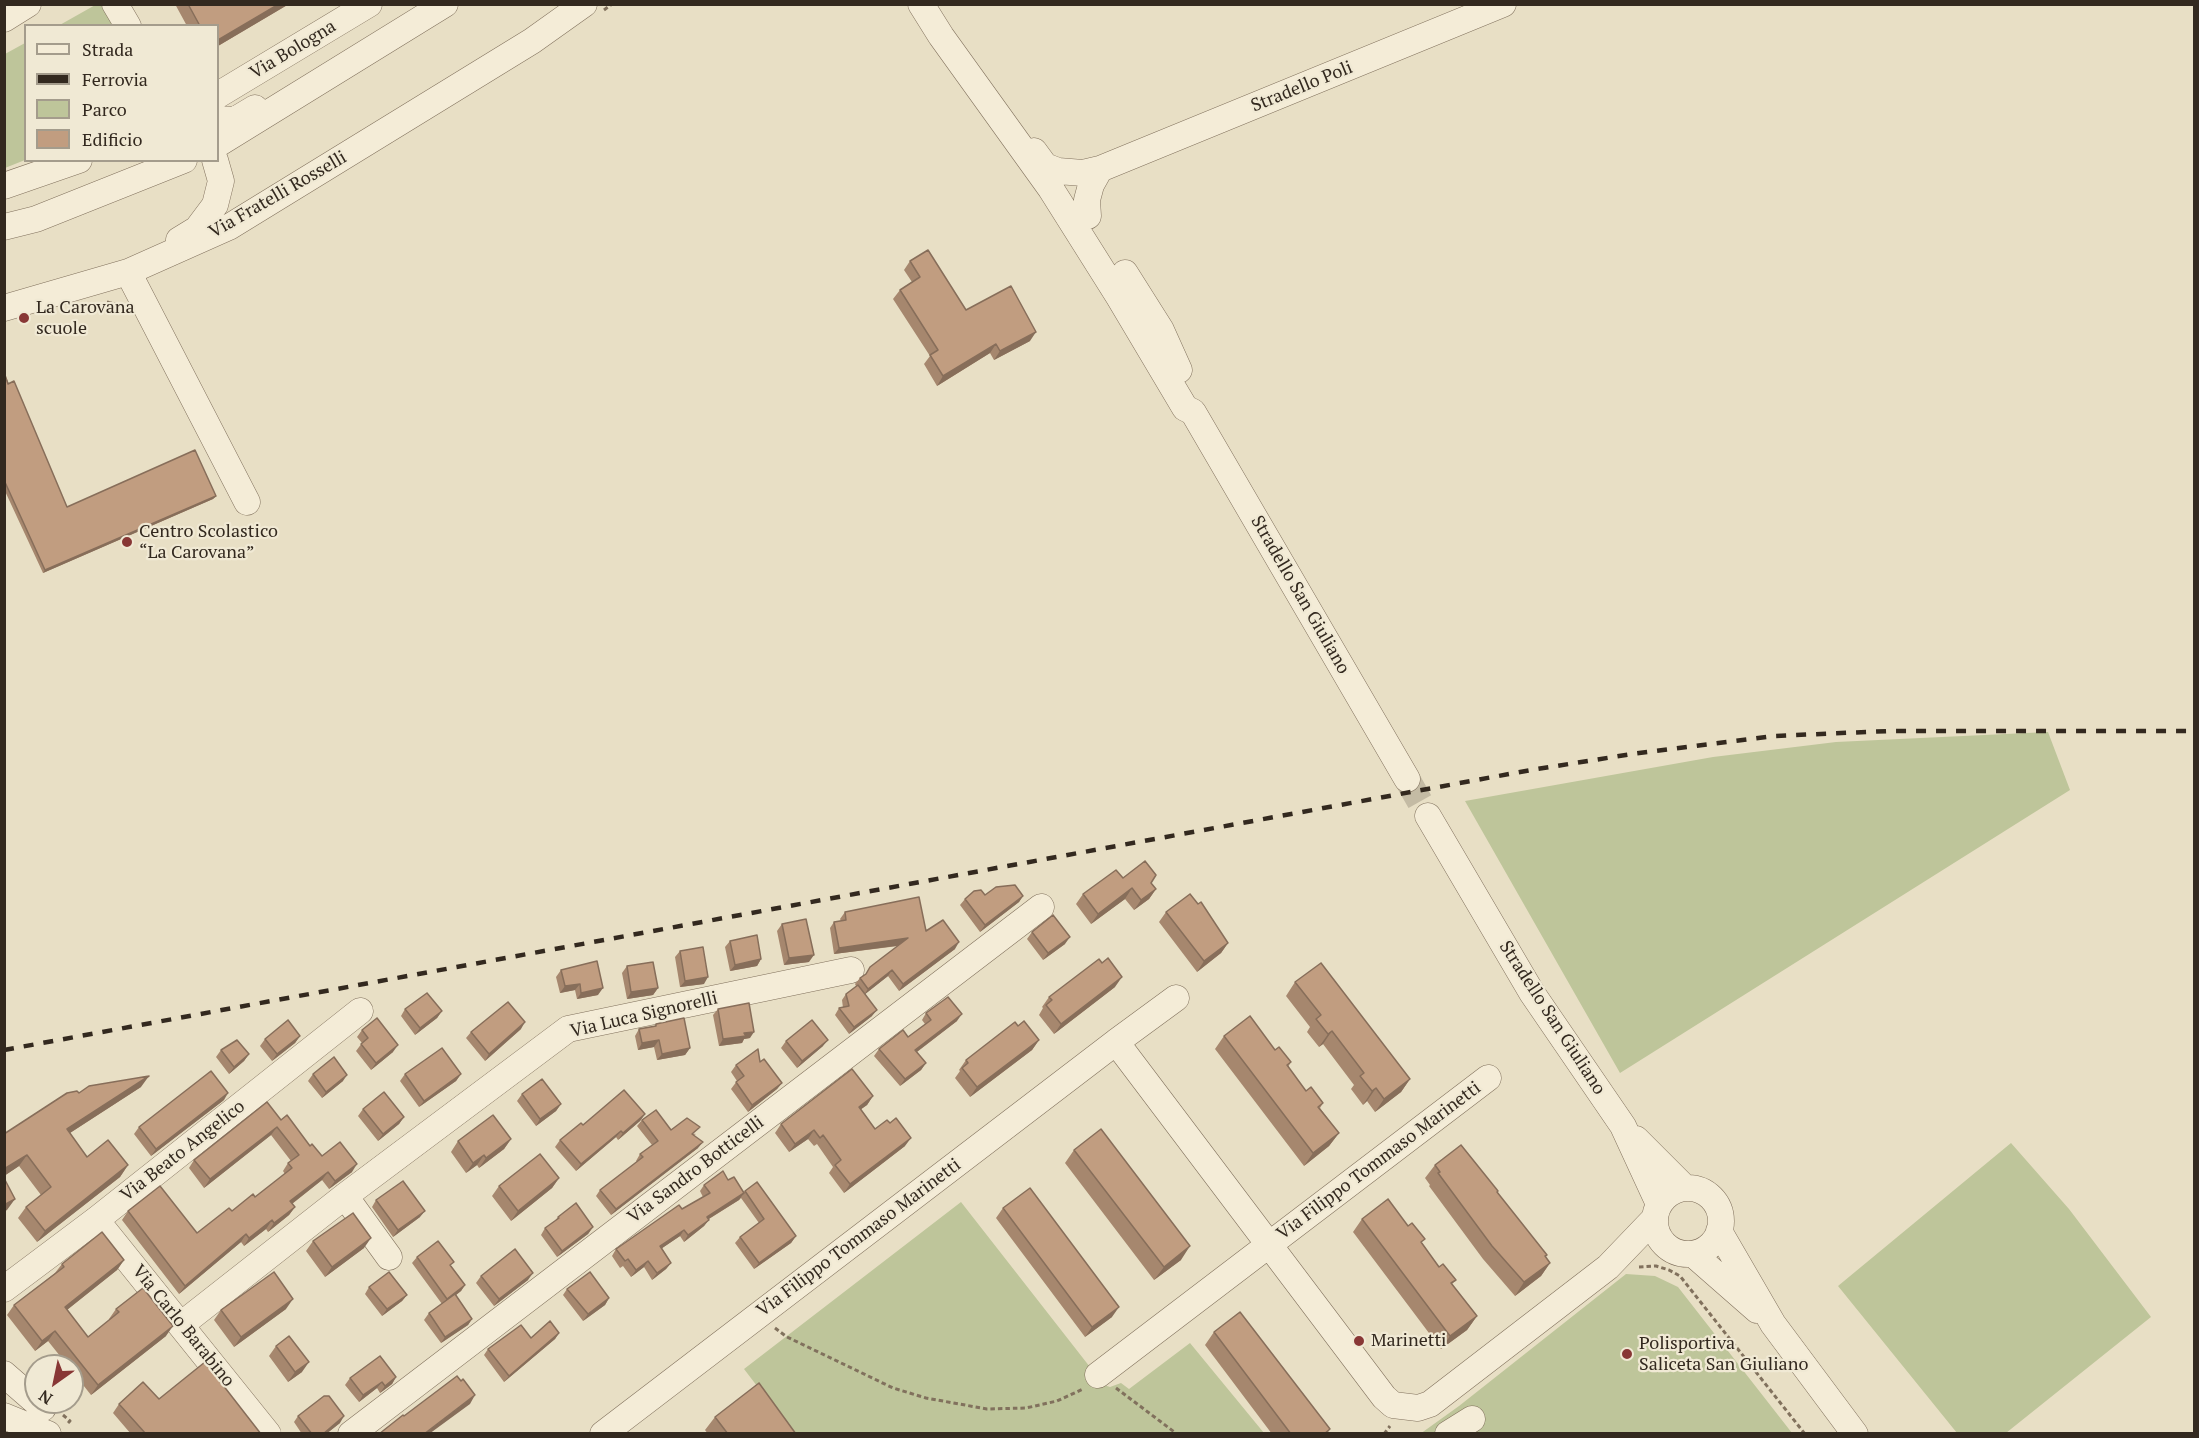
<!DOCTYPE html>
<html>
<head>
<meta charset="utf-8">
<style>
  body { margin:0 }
  #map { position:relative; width:2199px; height:1438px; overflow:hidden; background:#e8dfc5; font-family:"PT Serif",serif }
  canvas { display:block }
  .frame { position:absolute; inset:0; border:6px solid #33291f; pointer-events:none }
  .legend { position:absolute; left:24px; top:24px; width:195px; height:138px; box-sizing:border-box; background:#f0e9d4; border:2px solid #a49c8c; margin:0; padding:8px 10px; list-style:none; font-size:18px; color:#33291f }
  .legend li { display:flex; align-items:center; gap:12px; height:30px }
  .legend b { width:30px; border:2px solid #a49c8c }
  .north { position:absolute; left:24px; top:1354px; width:60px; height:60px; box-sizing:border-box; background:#f0e9d4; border:2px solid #a49c8c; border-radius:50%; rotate:213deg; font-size:16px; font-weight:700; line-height:24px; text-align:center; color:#33291f }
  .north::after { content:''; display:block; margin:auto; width:21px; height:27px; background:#883735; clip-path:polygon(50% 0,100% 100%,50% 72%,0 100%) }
</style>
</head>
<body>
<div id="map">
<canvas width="2199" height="1438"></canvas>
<div class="frame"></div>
<ul class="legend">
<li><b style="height:8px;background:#f4ecd7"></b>Strada</li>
<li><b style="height:8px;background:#33291f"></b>Ferrovia</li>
<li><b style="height:16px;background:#bec59a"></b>Parco</li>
<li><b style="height:16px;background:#c19d80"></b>Edificio</li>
</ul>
<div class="north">N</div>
</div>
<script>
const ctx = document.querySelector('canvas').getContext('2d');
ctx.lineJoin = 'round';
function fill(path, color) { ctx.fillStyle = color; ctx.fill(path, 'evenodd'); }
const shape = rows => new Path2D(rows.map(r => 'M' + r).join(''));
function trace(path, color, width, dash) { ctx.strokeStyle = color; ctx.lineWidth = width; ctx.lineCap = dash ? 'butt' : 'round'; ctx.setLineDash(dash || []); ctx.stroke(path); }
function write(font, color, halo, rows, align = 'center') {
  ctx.font = font + ' "PT Serif",serif'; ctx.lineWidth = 4.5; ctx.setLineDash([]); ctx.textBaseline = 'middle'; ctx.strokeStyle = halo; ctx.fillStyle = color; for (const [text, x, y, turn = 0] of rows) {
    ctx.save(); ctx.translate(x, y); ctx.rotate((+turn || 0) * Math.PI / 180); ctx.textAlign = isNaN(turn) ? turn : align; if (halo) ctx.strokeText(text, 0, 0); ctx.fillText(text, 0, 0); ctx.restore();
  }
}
const green = shape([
  [97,4,103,5,115,26,58,26],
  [25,43,25,160,5,168,5,54],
  [2048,732,2070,790,1620,1073,1465,801,1713,757,1836,742],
  [2011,1143,2069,1209,2151,1317,2006,1433,1957,1433,1838,1286],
  [961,1202,1104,1385,1110,1387,1121,1383,1129,1389,1190,1343,1264,1433,793,1433,744,1369],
  [1626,1274,1655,1276,1678,1287,1792,1433,1420,1434,1459,1406]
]);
const minorTunnel = shape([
  [1407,779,1428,816]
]);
const path = shape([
  [604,10,612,4],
  [107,302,121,305],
  [1639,1267,1656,1266,1669,1270,1680,1276,1805,1434],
  [775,1328,787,1337,893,1388,926,1398,987,1409,1026,1408,1057,1401,1083,1389],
  [1116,1388,1177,1434],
  [63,1415,70,1421,66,1425],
  [1384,1434,1390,1426]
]);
const minor = shape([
  [115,4,128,26],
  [921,4,941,36,1051,189,1119,297,1185,408,1193,412,1407,779],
  [4,19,28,4],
  [218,95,369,4],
  [218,119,235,120,255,108],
  [218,144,445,4],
  [1034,151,1045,166,1058,171,1083,173,1100,169,1503,4],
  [4,186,79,160],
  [1088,216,1087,200,1091,185,1100,169],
  [4,227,36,219,184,160],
  [179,240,197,229,215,205,221,181,215,160],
  [128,272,247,502],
  [1125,273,1161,330,1179,370],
  [4,308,128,272,229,227,532,41,584,4],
  [1428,816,1532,993,1623,1126,1659,1204],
  [1116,1042,1176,998],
  [1636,1139,1685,1188],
  '1655 1221a33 33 0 1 1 66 0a33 33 0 1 1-66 0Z',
  [345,1196,389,1257],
  [96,1220,268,1434],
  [1719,1231,1773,1324,1855,1434],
  [1693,1254,1757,1310],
  [4,1289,96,1220,360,1011],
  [182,1324,345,1196,568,1029,851,970],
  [4,1374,43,1408],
  [1098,1375,1488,1078],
  [4,1416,48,1434],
  [351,1434,1041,907],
  [603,1434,1116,1042,1384,1397,1393,1405,1418,1408,1430,1404,1608,1267,1654,1219],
  [1448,1434,1472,1419]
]);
const rail = shape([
  [4,1050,1531,770,1632,754,1774,736,1889,731,2194,731]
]);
const wall = shape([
  [175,4,289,4,218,46,218,26,187,26],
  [910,261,966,310,1030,341,994,360,990,353,937,386,924,364,930,356,893,299,900,290,912,282,904,270],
  [5,375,67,507,216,496,213,499,43,573,4,489],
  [1123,878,1151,883,1156,889,1149,899,1134,910,1125,899,1091,924,1076,904,1083,894],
  [985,895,1023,896,1019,902,980,932,960,905,965,899],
  [845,912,926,931,955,949,899,991,888,976,865,994,872,1016,849,1034,835,1015,839,1008,843,1008,842,1000,846,994,856,986,855,984,860,978,865,975,870,967,898,946,834,954,830,928,834,922,841,921,840,919],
  [1166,912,1228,943,1221,953,1197,972,1159,922],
  [782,924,809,962,784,965,777,931],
  [1032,932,1065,944,1043,960,1027,939],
  [730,941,761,959,757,966,730,971,725,947],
  [680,951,704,984,680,987,675,957],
  [627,966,658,988,653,995,627,999,622,973],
  [561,970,598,995,577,999,575,990,560,993,556,977],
  [1295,982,1410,1079,1401,1092,1375,1112,1367,1101,1363,1105,1351,1089,1354,1085,1323,1044,1319,1047,1307,1032,1310,1027,1286,996],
  [1115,987,1054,1034,1039,1015,1043,1008,1042,1007,1049,997],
  [405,1009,442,1011,437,1018,415,1035,401,1016],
  [718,1009,750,1038,744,1039,742,1043,719,1046,713,1015],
  [926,1013,957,1021,917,1052,926,1063,921,1070,900,1086,874,1056,879,1049,908,1037,925,1024,922,1020],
  [656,1024,690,1048,685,1055,657,1060,654,1047,638,1050,635,1036,639,1029,654,1027],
  [1018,1026,1039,1040,1032,1050,970,1097,955,1078,960,1071,959,1070,966,1060],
  [521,1029,485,1061,466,1038,471,1032],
  [362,1030,393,1052,371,1070,356,1051,362,1043,357,1037],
  [300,1036,295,1043,272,1061,260,1046,265,1039],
  [1224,1036,1275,1050,1291,1062,1288,1067,1306,1091,1323,1103,1320,1108,1339,1133,1329,1146,1304,1166,1215,1049],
  [786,1041,823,1046,797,1068,781,1048],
  [221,1050,249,1054,244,1061,229,1074,216,1057],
  [760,1062,782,1083,777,1089,748,1112,731,1089,737,1081,731,1072,736,1065],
  [313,1074,343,1081,322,1098,308,1081],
  [405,1074,461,1074,456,1081,419,1107,400,1081],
  [141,1087,70,1133,87,1157,128,1165,120,1177,37,1242,18,1218,26,1207,41,1195,19,1166,4,1176,4,1134,79,1093],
  [522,1094,561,1104,556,1111,536,1126,517,1101],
  [873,1096,867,1105,861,1109,875,1129,905,1146,844,1193,829,1173,833,1167,817,1144,814,1146,808,1139,789,1152,775,1133,781,1124],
  [224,1100,151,1156,134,1134,139,1127],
  [363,1109,404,1117,399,1124,378,1141,358,1116],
  [645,1114,640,1121,618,1140,616,1137,576,1171,555,1147,560,1140,583,1125],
  [281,1120,322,1156,352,1172,329,1189,322,1180,292,1204,295,1207,289,1215,268,1232,266,1229,244,1246,241,1242,179,1294,122,1220,128,1211,197,1233,255,1197,285,1174,283,1171,288,1163,291,1161,271,1135,204,1188,189,1168,194,1160],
  [642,1120,671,1130,696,1134,694,1135,698,1148,611,1215,596,1196,600,1190,637,1162,636,1161,640,1154,652,1145,637,1126],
  [511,1139,504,1149,479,1168,477,1165,466,1173,451,1152,458,1141],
  [1074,1150,1181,1260,1154,1280,1065,1163],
  [1435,1165,1498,1191,1497,1192,1550,1263,1541,1276,1515,1296,1483,1259,1429,1186,1430,1185,1425,1178],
  [559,1178,552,1188,511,1221,492,1196,499,1186],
  [728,1180,744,1192,745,1191,796,1236,791,1243,754,1269,735,1243,740,1237,759,1223,741,1198,739,1200,709,1219,704,1226,684,1242,680,1236,662,1248,671,1263,666,1269,652,1280,644,1267,631,1277,623,1266,620,1268,612,1256,616,1249,703,1197,700,1191,704,1185],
  [376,1200,420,1217,393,1237,372,1207],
  [1003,1208,1112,1317,1085,1337,996,1218],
  [558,1217,593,1227,588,1234,557,1257,541,1235,545,1228,554,1222],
  [1362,1219,1422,1243,1439,1267,1456,1280,1452,1284,1477,1316,1467,1330,1441,1349,1353,1232],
  [313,1241,364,1248,325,1277,306,1251],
  [417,1257,451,1266,465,1285,461,1291,456,1295,472,1319,468,1325,441,1343,424,1320,429,1313,442,1304,412,1263],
  [124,1260,117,1270,67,1310,88,1337,110,1320,109,1319,116,1309,166,1336,91,1395,72,1371,72,1366,68,1366,48,1341,35,1351,7,1315,14,1305,55,1273,62,1264],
  [481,1276,528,1280,494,1306,476,1283],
  [369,1287,407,1295,402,1301,382,1316,365,1294],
  [567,1289,609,1298,605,1305,583,1321,563,1295],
  [286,1309,234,1347,214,1320,221,1310],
  [1214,1332,1330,1429,1327,1434,1272,1434,1205,1345],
  [559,1333,555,1339,504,1382,484,1355,488,1349,531,1338],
  [276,1346,302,1372,288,1382,269,1356],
  [396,1377,392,1384,380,1393,377,1388,359,1402,345,1385,350,1378],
  [159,1399,261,1434,131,1434,113,1413,119,1404],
  [298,1416,340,1423,326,1434,302,1434,294,1422],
  [715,1417,796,1434,708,1434,705,1430]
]);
const shadedWall = shape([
  [279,4,289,4,218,46,218,40],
  [1036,332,1030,341,994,360,1000,351],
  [996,344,990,353,937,386,943,376],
  [216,496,213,499,43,573,45,570],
  [1132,888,1125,899,1091,924,1098,914],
  [1156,889,1149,899,1134,910,1141,900],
  [1023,896,1019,902,980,932,985,925],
  [1070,937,1065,944,1043,960,1048,953],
  [908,938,903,945,834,954,839,948],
  [959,942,955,949,899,991,903,984],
  [1228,943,1221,953,1197,972,1204,961],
  [814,955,809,962,784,965,789,958],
  [761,959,757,966,730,971,735,965],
  [892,970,888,976,864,995,868,989],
  [708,977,704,984,680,987,685,981],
  [1122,977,1115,987,1054,1034,1061,1024],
  [580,984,575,990,560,993,565,986],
  [603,988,598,995,577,999,581,993],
  [658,988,653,995,627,999,631,992],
  [877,1010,872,1016,849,1034,854,1027],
  [442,1011,437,1018,415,1035,420,1028],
  [962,1014,957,1021,910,1057,915,1050],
  [525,1022,521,1029,485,1061,489,1054],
  [1332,1031,1323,1044,1319,1047,1328,1034],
  [754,1032,750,1038,744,1039,742,1043,719,1046,723,1039,744,1033],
  [300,1036,295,1043,272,1061,277,1054],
  [659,1040,654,1047,638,1050,642,1043],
  [828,1040,823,1046,797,1068,802,1061],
  [1039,1040,1032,1050,970,1097,977,1087],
  [398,1045,393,1052,371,1070,376,1063],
  [690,1048,685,1055,657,1060,662,1054],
  [249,1054,244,1061,229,1074,234,1067],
  [926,1063,921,1070,900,1086,905,1079],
  [461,1074,456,1081,419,1107,424,1101],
  [347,1075,343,1081,322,1098,326,1092],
  [149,1076,141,1087,59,1140,67,1129],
  [1410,1079,1401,1092,1375,1112,1384,1099],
  [782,1083,777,1089,748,1112,752,1105],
  [1376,1088,1367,1101,1363,1105,1372,1091],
  [228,1093,224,1100,151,1156,156,1149],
  [873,1096,867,1105,853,1115,859,1107],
  [561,1104,556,1111,536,1126,540,1119],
  [645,1114,640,1121,618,1140,623,1133],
  [404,1117,399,1124,378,1141,383,1134],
  [277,1127,271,1135,204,1188,210,1179],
  [814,1130,808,1139,789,1152,795,1144],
  [621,1131,616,1137,576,1171,581,1164],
  [1339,1133,1329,1146,1304,1166,1313,1153],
  [911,1138,905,1146,844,1193,850,1184],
  [511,1139,504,1149,479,1168,486,1158],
  [703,1142,698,1148,611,1215,616,1209],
  [27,1155,19,1166,4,1176,4,1169],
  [484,1155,477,1165,466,1173,473,1163],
  [357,1164,352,1172,329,1189,335,1181],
  [128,1165,120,1177,37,1242,45,1231],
  [328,1172,322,1180,284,1210,290,1201],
  [559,1178,552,1188,511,1221,518,1211],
  [744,1193,739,1200,702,1223,707,1217],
  [15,1199,7,1210,4,1212,4,1205],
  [295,1207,289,1215,268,1232,274,1223],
  [425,1211,420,1217,393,1237,398,1230],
  [272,1220,266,1229,244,1246,249,1238],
  [709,1220,704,1226,684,1242,688,1235],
  [593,1227,588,1234,557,1257,562,1251],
  [684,1230,680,1236,655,1253,660,1246],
  [246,1234,241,1242,179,1294,185,1286],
  [796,1236,791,1243,754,1269,759,1263],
  [371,1238,364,1248,325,1277,332,1267],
  [1190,1246,1181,1260,1154,1280,1164,1267],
  [124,1260,117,1270,58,1317,65,1307],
  [648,1261,644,1267,631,1277,636,1270],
  [671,1263,666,1269,652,1280,657,1273],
  [1550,1263,1541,1276,1515,1296,1524,1282],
  [533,1273,528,1280,494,1306,499,1299],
  [465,1285,461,1291,443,1305,447,1299],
  [407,1295,402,1301,382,1316,387,1309],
  [609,1298,605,1305,583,1321,588,1314],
  [293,1299,286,1309,234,1347,241,1337],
  [1119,1307,1112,1317,1085,1337,1092,1327],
  [1477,1316,1467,1330,1441,1349,1450,1336],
  [472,1319,468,1325,441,1343,445,1337],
  [173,1326,166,1336,91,1395,98,1385],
  [55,1331,48,1341,35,1351,42,1341],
  [559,1333,555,1339,504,1382,509,1376],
  [309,1362,302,1372,288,1382,295,1372],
  [396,1377,392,1384,380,1393,385,1386],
  [382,1382,377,1388,359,1402,363,1395],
  [475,1395,470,1404,429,1434,424,1434],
  [344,1416,340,1423,326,1434,323,1434]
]);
const building = shape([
  [188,4,279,4,218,40,218,26,200,26,188,4],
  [928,250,966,310,1011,286,1036,332,1000,351,996,344,943,376,930,355,938,350,900,290,920,277,910,261,928,250],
  [5,375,8,384,14,381,67,507,195,450,216,496,45,570,4,480,5,375],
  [1145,861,1156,875,1151,883,1156,889,1141,900,1132,888,1098,914,1083,894,1116,870,1123,878,1145,861],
  [1015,885,1023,896,985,925,965,899,974,891,981,890,985,895,996,887,1015,885],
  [1190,894,1198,904,1201,902,1228,943,1204,961,1166,912,1190,894],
  [919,897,926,931,943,920,959,942,903,984,892,970,868,989,860,978,866,974,870,967,908,938,839,948,834,922,846,920,845,912,919,897],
  [1053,915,1070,937,1048,953,1032,932,1053,915],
  [806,919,814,955,789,958,782,924,806,919],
  [757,935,761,959,735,965,730,941,757,935],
  [703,947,708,977,685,981,680,951,703,947],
  [1108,958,1122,977,1061,1024,1046,1005,1052,1000,1049,997,1099,959,1102,963,1108,958],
  [597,961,603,988,581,993,580,984,565,986,561,970,597,961],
  [653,962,658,988,631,992,627,966,653,962],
  [1321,963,1410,1079,1384,1099,1376,1088,1372,1091,1360,1076,1364,1073,1332,1031,1328,1034,1316,1019,1321,1015,1295,982,1321,963],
  [858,985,877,1010,854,1027,839,1008,849,1006,846,994,858,985],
  [427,993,442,1011,420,1028,405,1009,427,993],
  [948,997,962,1014,915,1050,926,1063,905,1079,879,1049,903,1030,908,1037,931,1020,926,1013,948,997],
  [508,1002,525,1022,489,1054,471,1032,508,1002],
  [749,1003,754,1032,744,1033,746,1036,723,1039,718,1009,749,1003],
  [1250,1016,1275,1050,1279,1047,1291,1062,1287,1065,1306,1091,1311,1087,1323,1103,1318,1107,1339,1133,1313,1153,1224,1036,1250,1016],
  [377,1018,398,1045,376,1063,361,1044,368,1038,362,1030,377,1018],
  [684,1018,690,1048,662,1054,659,1040,642,1043,639,1029,656,1026,656,1024,684,1018],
  [288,1020,300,1036,277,1054,265,1039,288,1020],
  [812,1020,828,1040,802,1061,786,1041,812,1020],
  [1024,1021,1039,1040,977,1087,962,1068,968,1063,966,1060,1015,1022,1018,1026,1024,1021],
  [237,1040,249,1054,234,1067,221,1050,237,1040],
  [442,1048,461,1074,424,1101,405,1074,442,1048],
  [758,1049,760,1062,764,1059,782,1083,752,1105,736,1082,744,1076,736,1065,758,1049],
  [334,1057,347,1075,326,1092,313,1074,334,1057],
  [852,1069,873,1096,859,1107,875,1129,887,1120,890,1123,896,1118,911,1138,850,1184,835,1165,841,1160,823,1135,820,1138,814,1130,795,1144,781,1124,852,1069],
  [211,1071,228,1093,156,1149,139,1127,211,1071],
  [149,1076,67,1129,87,1157,108,1140,128,1165,45,1231,26,1207,51,1187,27,1155,4,1169,4,1134,67,1093,77,1091,79,1093,89,1086,149,1076],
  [542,1079,561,1104,540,1119,522,1094,542,1079],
  [624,1090,645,1114,623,1133,621,1131,581,1164,560,1140,581,1123,583,1125,624,1090],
  [384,1092,404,1117,383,1134,363,1109,384,1092],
  [267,1102,281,1120,287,1115,310,1146,312,1144,322,1156,340,1142,357,1164,335,1181,328,1172,290,1201,295,1207,274,1223,272,1220,249,1238,246,1234,185,1286,128,1211,160,1186,197,1233,229,1208,232,1211,253,1194,255,1197,292,1168,288,1163,299,1155,277,1127,210,1179,194,1160,267,1102],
  [656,1110,671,1130,687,1118,700,1127,692,1134,703,1142,616,1209,600,1190,643,1157,640,1154,658,1141,642,1120,656,1110],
  [493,1115,511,1139,486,1158,484,1155,473,1163,458,1141,493,1115],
  [1101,1129,1190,1246,1164,1267,1074,1150,1101,1129],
  [1461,1145,1498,1191,1497,1192,1547,1255,1545,1256,1550,1263,1524,1282,1492,1246,1438,1173,1440,1172,1435,1165,1461,1145],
  [540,1154,559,1178,518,1211,499,1186,540,1154],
  [723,1171,728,1180,734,1177,744,1193,707,1217,709,1220,688,1235,684,1230,660,1246,671,1263,657,1273,648,1261,636,1270,628,1259,625,1261,616,1249,679,1205,682,1209,710,1193,704,1185,723,1171],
  [4,1178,15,1199,4,1205,4,1178],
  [403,1181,425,1211,398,1230,376,1200,403,1181],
  [757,1182,796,1236,759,1263,740,1237,764,1219,745,1191,757,1182],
  [1030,1188,1119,1307,1092,1327,1003,1208,1030,1188],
  [1388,1199,1408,1226,1412,1223,1425,1239,1421,1242,1439,1267,1443,1264,1456,1280,1451,1283,1477,1316,1450,1336,1362,1219,1388,1199],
  [576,1203,593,1227,562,1251,545,1228,559,1218,558,1217,576,1203],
  [353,1213,371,1238,332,1267,313,1241,353,1213],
  [102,1232,124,1260,65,1307,88,1337,119,1312,116,1309,143,1288,173,1326,98,1385,55,1331,42,1341,14,1305,64,1267,62,1264,102,1232],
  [438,1241,454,1262,450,1265,465,1285,447,1299,417,1257,438,1241],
  [515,1249,533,1273,499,1299,481,1276,515,1249],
  [274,1272,293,1299,241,1337,221,1310,274,1272],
  [389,1272,407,1295,387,1309,369,1287,389,1272],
  [590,1272,609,1298,588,1314,567,1289,590,1272],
  [455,1294,472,1319,445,1337,429,1313,455,1294],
  [1240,1312,1330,1429,1324,1434,1291,1434,1214,1332,1240,1312],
  [550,1321,559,1333,509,1376,488,1349,521,1325,531,1338,550,1321],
  [289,1336,309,1362,295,1372,276,1346,289,1336],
  [380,1356,396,1377,385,1386,382,1382,363,1395,350,1378,380,1356],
  [205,1362,261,1434,146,1434,119,1404,143,1382,159,1399,205,1362],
  [457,1376,461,1381,463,1379,475,1395,424,1434,379,1434,403,1415,404,1416,457,1376],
  [759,1383,796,1434,728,1434,715,1417,759,1383],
  [324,1396,329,1396,344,1416,323,1434,312,1434,298,1416,324,1396]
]);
const markers = [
  [24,318,6,"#883735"],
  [127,542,6,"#883735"],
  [1359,1341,6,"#883735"],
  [1627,1354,6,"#883735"]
];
const streetNames = [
  ["Via Bologna",293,50,-31],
  ["Stradello Poli",1302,87,-22],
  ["Via Fratelli Rosselli",278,195,-30],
  ["Stradello San Giuliano",1300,595,60],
  ["Via Luca Signorelli",644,1015,-13],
  ["Stradello San Giuliano",1552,1018,57],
  ["Via Beato Angelico",183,1151,-38],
  ["Via Filippo Tommaso Marinetti",1379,1161,-37],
  ["Via Sandro Botticelli",696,1170,-37],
  ["Via Filippo Tommaso Marinetti",859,1238,-37],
  ["Via Carlo Barabino",183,1326,51]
];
const poiNames = [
  ["La Carovana",36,308],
  ["scuole",36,329],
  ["Centro Scolastico",139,532],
  ["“La Carovana”",139,553],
  ["Marinetti",1371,1341],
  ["Polisportiva",1639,1344],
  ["Saliceta San Giuliano",1639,1365]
];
fill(green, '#bec59a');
trace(minorTunnel, '#c4bba4', 26, [26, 13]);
trace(minor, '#81715d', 27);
trace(path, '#81715d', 3, [4.5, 3]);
trace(minor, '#f4ecd7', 26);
trace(rail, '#33291f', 4.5, [10, 10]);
fill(wall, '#a6876e');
fill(shadedWall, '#876e5a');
fill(building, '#c19d80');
trace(building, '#876e5a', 1.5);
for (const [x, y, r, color] of markers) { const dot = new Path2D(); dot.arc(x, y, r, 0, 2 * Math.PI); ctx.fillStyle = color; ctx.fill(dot); trace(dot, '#f0e9d4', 2); }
write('18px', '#33291f', '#f0e9d4', streetNames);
write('18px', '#33291f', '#f0e9d4', poiNames, 'left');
</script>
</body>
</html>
